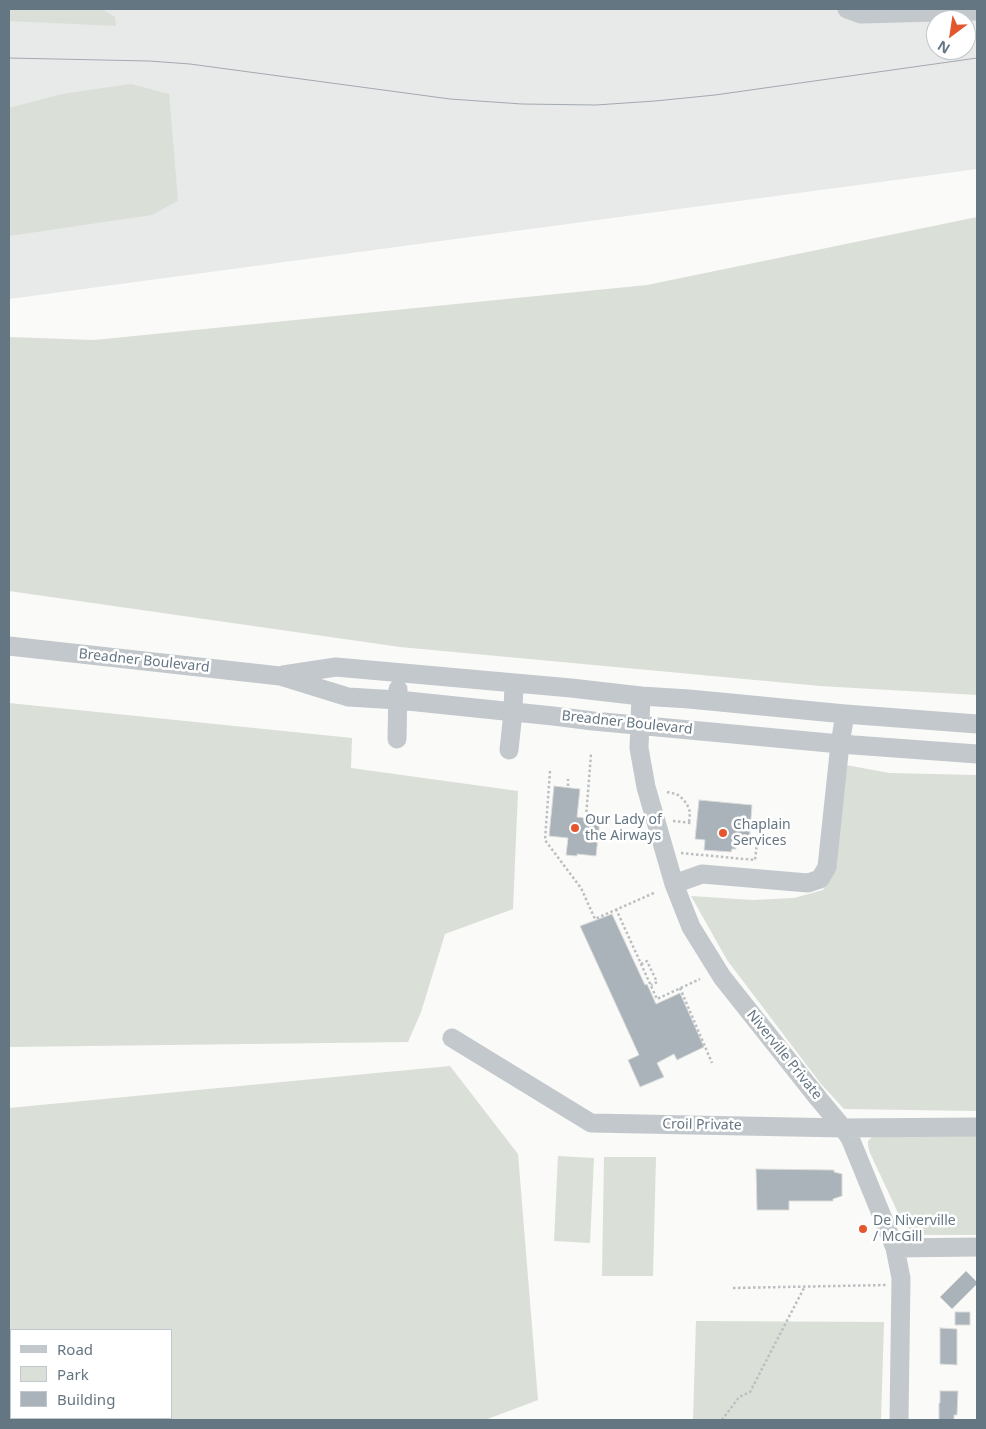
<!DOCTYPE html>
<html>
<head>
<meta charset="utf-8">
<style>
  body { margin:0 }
  #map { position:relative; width:986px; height:1429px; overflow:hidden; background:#fafaf8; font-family:"Noto Sans",sans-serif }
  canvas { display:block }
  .frame { position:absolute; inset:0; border:10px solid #657683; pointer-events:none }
  .legend { position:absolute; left:10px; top:1329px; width:162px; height:90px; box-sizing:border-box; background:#fff; border:1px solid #c1c8cd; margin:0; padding:6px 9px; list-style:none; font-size:15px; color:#657683 }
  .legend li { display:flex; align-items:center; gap:10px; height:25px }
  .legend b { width:25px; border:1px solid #c1c8cd }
  .north { position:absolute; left:926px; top:10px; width:50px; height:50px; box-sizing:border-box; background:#fff; border:1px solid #c1c8cd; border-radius:50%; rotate:211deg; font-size:14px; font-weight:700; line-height:20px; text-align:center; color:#657683 }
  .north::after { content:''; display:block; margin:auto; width:18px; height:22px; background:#e4572e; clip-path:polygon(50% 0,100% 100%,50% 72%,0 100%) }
</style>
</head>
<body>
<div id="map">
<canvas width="986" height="1429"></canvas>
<div class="frame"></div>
<ul class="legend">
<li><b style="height:6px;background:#c3c8cc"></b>Road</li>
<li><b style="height:14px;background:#dadfd7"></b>Park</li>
<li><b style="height:14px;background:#aab3b9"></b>Building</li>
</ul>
<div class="north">N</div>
</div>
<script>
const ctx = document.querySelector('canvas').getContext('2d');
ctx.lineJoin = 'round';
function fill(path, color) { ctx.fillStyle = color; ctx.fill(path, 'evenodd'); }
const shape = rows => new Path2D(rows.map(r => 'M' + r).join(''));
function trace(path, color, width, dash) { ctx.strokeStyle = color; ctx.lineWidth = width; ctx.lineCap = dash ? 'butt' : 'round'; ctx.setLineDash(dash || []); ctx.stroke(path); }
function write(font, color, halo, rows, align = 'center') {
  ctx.font = font + ' "Noto Sans",sans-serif'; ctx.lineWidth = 5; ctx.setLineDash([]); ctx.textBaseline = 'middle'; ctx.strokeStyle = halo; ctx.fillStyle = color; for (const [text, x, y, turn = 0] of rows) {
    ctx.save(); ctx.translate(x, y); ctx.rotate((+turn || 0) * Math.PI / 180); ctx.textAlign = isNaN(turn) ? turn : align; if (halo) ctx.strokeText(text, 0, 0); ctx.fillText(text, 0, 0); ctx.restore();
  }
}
const built = shape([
  [9,9,977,9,977,169,9,299],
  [936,20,966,20,966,50,936,50]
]);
const green = shape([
  [9,9,102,9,115,17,116,26,9,21],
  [131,84,169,94,178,201,152,215,9,236,9,108,62,94],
  [977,217,977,695,820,686,400,647,9,591,9,337,94,340,647,285],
  [9,703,352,738,351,768,518,791,513,909,445,934,421,1012,408,1042,9,1047],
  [846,765,889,773,977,775,977,1111,844,1109,821,1084,727,960,691,896,753,900,794,898,823,890,836,865],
  [450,1066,518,1154,538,1400,485,1420,9,1420,9,1108],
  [11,1330,171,1330,171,1418,11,1418],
  [977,1135,977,1235,926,1235,916,1233,908,1228,901,1220,893,1202,870,1153,868,1146,868,1141,872,1137],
  [558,1156,594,1158,590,1243,554,1241],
  [604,1157,656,1157,653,1276,602,1276],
  [696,1321,884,1322,881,1420,693,1420]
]);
const building = shape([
  [554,786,580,789,577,817,600,819,596,856,577,854,577,856,566,855,568,838,549,836,554,786],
  [699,800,752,805,749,845,736,844,736,849,732,849,731,852,704,850,705,840,695,839,699,800],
  [612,914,645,985,647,984,656,1004,680,993,704,1047,677,1060,674,1054,657,1063,664,1077,640,1087,628,1060,639,1055,580,926,612,914],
  [756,1169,834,1170,834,1172,842,1174,842,1196,833,1199,833,1201,789,1201,789,1210,757,1210,756,1169],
  [966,1271,977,1282,977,1284,952,1309,940,1297,966,1271],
  [955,1312,970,1312,970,1325,955,1325,955,1312],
  [940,1328,957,1329,957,1365,940,1364,940,1328],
  [940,1391,958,1391,957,1415,954,1415,954,1420,939,1420,939,1403,940,1403,940,1391]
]);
const path = shape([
  [550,771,545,840,581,888,595,919,656,892],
  [568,786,568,779],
  [667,792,676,794,680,796,687,804,690,812,689,823],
  [586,817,591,754],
  [673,821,691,823],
  [681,853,755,860,759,826,752,825],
  [616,909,657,999,700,979],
  [641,964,647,961,657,982,651,985],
  [680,988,712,1063],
  [733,1288,886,1285],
  [722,1420,739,1397,750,1392,805,1286]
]);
const minor = shape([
  [847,9,861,14,977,11],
  [9,646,280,676,348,697,398,700,553,716,593,721,840,744,977,754],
  [283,675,336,667,571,688,641,696,689,699,845,714,977,724],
  [641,696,639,748,646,787,674,884,691,927,722,977,818,1098,843,1128,850,1138,895,1248,901,1278,899,1420],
  [397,739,398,689],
  [509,750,513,712,514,683],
  [674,884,702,874,808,883,820,879,827,867,840,744,845,714],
  [452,1038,591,1123,843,1128,977,1127],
  [895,1248,977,1247]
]);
const tram = shape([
  [9,58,149,61,190,64,450,99,522,104,596,105,655,101,715,95,977,58]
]);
const markers = [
  [575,828,5,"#e4572e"],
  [723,833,5,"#e4572e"],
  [863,1229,5,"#e4572e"]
];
const streetNames = [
  ["Breadner Boulevard",144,661,6],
  ["Breadner Boulevard",627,723,6],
  ["Niverville Private",784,1055,51],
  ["Croil Private",702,1125,1]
];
const poiNames = [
  ["Our Lady of",585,820],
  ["the Airways",585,836],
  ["Chaplain",733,825],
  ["Services",733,841],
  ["De Niverville",873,1221],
  ["/ McGill",873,1237]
];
fill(built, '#e8e9e9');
fill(green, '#dadfd7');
fill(building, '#aab3b9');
trace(building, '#dcdcda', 1);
trace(path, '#bbbfc2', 2.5, [2.5, 2.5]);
trace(minor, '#c3c8cc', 19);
trace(tram, '#a2aab0', 1);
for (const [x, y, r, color] of markers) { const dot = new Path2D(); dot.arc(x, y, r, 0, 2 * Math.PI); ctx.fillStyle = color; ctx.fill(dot); trace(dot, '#fff', 2); }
write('14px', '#657683', '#fff', streetNames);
write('14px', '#657683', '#fff', poiNames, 'left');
</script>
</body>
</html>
